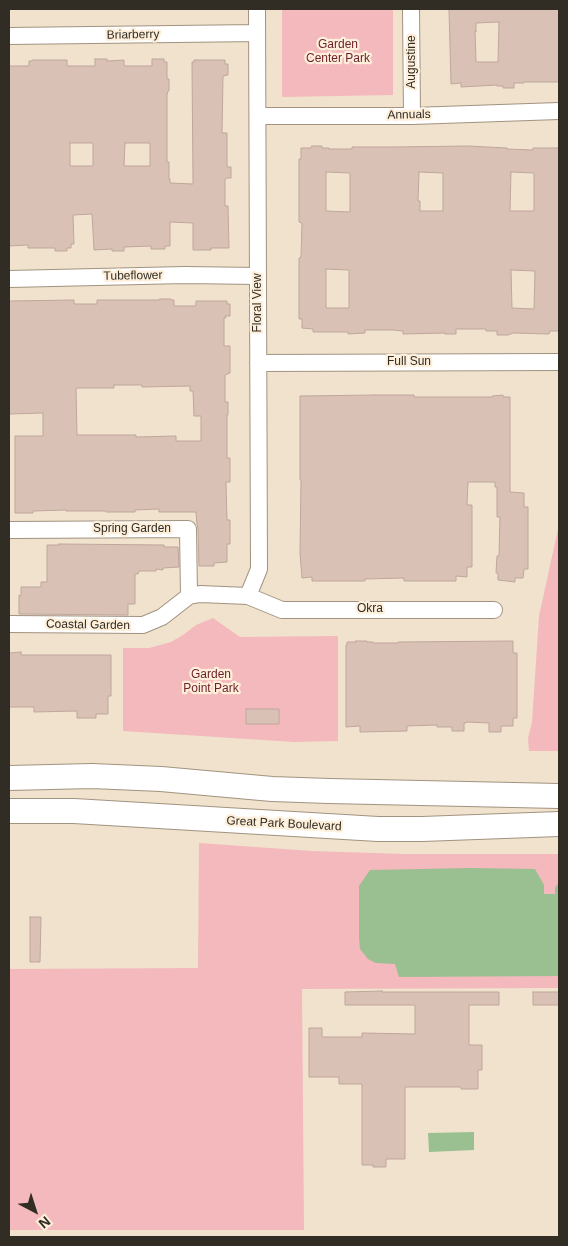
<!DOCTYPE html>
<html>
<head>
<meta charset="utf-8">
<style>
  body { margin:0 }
  #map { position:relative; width:568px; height:1246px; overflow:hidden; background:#f1e2cd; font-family:Arial,sans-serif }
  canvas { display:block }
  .frame { position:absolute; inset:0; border:10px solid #312c24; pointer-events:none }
  .north { position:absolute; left:10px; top:1186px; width:50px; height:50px; -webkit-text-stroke:4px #feefda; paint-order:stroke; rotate:140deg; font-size:14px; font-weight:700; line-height:20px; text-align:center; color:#312c24 }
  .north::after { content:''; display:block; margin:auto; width:18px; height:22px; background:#312c24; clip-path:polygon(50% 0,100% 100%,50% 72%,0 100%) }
</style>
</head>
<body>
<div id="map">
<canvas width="568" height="1246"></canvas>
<div class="frame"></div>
<div class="north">N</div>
</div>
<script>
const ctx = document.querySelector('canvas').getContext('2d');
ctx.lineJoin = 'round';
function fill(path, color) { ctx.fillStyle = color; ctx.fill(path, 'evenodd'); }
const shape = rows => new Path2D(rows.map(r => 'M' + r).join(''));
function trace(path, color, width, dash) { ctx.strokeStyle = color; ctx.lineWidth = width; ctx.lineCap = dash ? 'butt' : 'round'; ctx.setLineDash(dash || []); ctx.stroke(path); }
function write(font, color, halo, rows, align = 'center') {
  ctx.font = font + ' Arial,sans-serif'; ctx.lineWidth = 4.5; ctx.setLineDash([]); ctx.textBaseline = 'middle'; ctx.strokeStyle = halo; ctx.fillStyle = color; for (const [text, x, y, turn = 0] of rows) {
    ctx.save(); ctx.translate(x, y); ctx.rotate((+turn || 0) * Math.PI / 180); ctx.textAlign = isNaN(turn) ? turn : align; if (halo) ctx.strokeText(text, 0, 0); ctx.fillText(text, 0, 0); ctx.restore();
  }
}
const green = shape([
  [282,9,393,9,393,95,282,97],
  [559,513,559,751,529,751,528,738,532,722,539,616,558,529],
  [213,618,240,637,338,636,338,741,294,742,123,731,123,648,149,648,171,642,183,635,196,625],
  [199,843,312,851,404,854,559,854,559,988,302,989,304,1230,9,1230,9,969,198,968]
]);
const water = shape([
  [470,868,535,869,544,885,544,894,555,894,555,888,559,882,559,976,399,977,395,964,376,963,368,959,360,949,359,937,359,886,370,870],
  [474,1132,474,1150,429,1152,428,1133]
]);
const building = shape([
  [449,9,559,9,559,82,524,82,524,83,514,83,514,88,503,88,503,86,497,86,497,85,461,87,461,83,451,84,449,9],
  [499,22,498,62,476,62,475,31,476,32,476,23,499,22],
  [95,59,107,59,107,61,124,60,124,66,152,66,152,59,164,59,164,62,167,62,167,79,169,79,169,91,168,91,167,95,167,162,169,162,169,179,170,179,170,183,193,184,192,62,194,62,194,60,225,60,225,64,228,64,228,75,223,76,222,133,227,133,227,167,231,167,231,178,226,178,225,180,225,206,228,206,229,248,211,248,211,250,193,250,193,223,170,222,170,246,165,246,165,249,151,249,151,246,124,247,124,251,112,251,112,249,94,250,92,214,73,215,74,244,71,244,71,248,67,248,67,251,55,251,55,248,28,248,28,245,9,246,9,66,29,66,29,61,32,61,32,60,67,60,67,66,95,66,95,59],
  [70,143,93,143,93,166,70,166,70,143],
  [125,143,150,143,150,166,124,166,125,143],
  [312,146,322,146,322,148,329,148,329,149,352,149,352,147,394,147,468,146,507,148,507,149,533,150,533,148,559,148,559,331,550,331,549,334,513,333,508,335,497,335,497,331,486,331,486,329,456,329,456,334,445,334,445,333,403,334,403,331,393,330,365,330,365,333,348,334,348,332,313,332,313,329,302,328,302,319,299,319,299,258,301,257,302,223,299,222,299,159,301,159,301,148,311,148,312,146],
  [326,172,350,173,350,212,326,211,326,172],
  [419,172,443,173,443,211,420,211,420,201,418,201,419,172],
  [511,172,534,173,534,211,510,211,511,172],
  [326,269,349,270,349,308,326,308,326,269],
  [511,270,535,271,534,309,512,308,511,270],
  [160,299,171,299,171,300,174,300,174,306,196,306,196,301,227,301,227,304,230,304,230,316,225,316,226,318,224,318,224,346,230,346,230,373,225,375,225,402,228,402,228,415,227,415,227,458,230,458,230,482,226,482,227,520,230,520,230,544,227,544,227,562,214,563,214,566,199,566,198,529,197,524,196,512,159,512,159,509,135,510,135,512,106,512,106,511,66,511,66,510,33,511,33,513,15,513,15,436,43,436,43,413,9,414,9,301,74,300,74,304,97,304,97,300,160,300,160,299],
  [114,385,142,385,142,387,190,386,190,391,193,391,194,416,201,416,201,441,176,441,176,436,136,437,136,435,77,435,76,388,114,388,114,385],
  [375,395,414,395,414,397,492,397,492,396,503,395,503,397,510,397,510,492,524,493,524,507,528,507,528,569,524,569,523,578,515,578,515,582,498,580,498,573,496,573,497,556,499,556,500,517,497,517,497,487,495,487,495,482,468,482,467,505,472,505,472,567,467,567,467,577,456,576,456,581,404,581,404,578,365,579,365,581,312,581,312,577,302,578,300,553,301,480,300,480,300,396,375,395],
  [59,544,164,545,164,547,178,547,179,567,163,568,163,570,156,569,156,571,139,571,138,574,135,574,135,604,128,604,128,615,19,614,19,595,21,596,21,587,41,587,41,582,47,582,47,545,59,545,59,544],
  [356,641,367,641,367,642,373,642,373,643,398,643,398,642,513,641,513,653,517,653,517,718,513,718,513,726,501,726,501,732,489,732,489,723,466,722,466,723,464,723,464,731,452,731,452,727,437,727,437,725,407,726,407,731,360,732,360,726,346,727,346,645,347,645,347,642,356,642,356,641],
  [21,652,21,655,111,655,111,696,108,696,108,714,96,714,96,718,77,718,77,711,34,712,34,707,9,707,9,653,21,652],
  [246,709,279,709,279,724,246,724,246,709],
  [30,917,41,917,40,962,30,962,30,917],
  [382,991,382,992,499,992,499,1005,469,1005,469,1045,482,1045,482,1070,478,1070,478,1089,461,1089,461,1087,405,1087,405,1159,386,1159,386,1167,373,1167,373,1165,362,1165,362,1084,339,1084,339,1077,309,1077,309,1028,322,1028,322,1037,362,1037,362,1033,415,1034,415,1005,345,1005,345,992,382,991],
  [533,992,559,992,559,1005,533,1005,533,992]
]);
const street = shape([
  [411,9,412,116],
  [9,36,257,33],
  [258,116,412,116,559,111],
  [9,279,185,275,258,276],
  [258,363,559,362],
  [9,530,188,529,189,596],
  [248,596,259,569,257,9],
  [9,624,143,625,162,617,189,596,200,594,248,596,282,610,494,610]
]);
const secondary = shape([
  [9,778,92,776,161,779,272,789,329,791,559,796],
  [9,811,74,811,378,829,422,829,559,824]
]);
const streetNames = [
  ["Briarberry",133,35,-1],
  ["Augustine",412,62,-90],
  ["Annuals",409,115,-1],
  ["Tubeflower",133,276,-1],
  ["Floral View",258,303,-90],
  ["Full Sun",409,362],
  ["Spring Garden",132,529],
  ["Okra",370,609],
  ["Coastal Garden",88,625,1],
  ["Great Park Boulevard",284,824,3]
];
const parkNames = [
  ["Garden",338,45],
  ["Center Park",338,59],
  ["Garden",211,675],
  ["Point Park",211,689]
];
fill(green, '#f3b9bc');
fill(water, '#9abf90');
fill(building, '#dac1b6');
trace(building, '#bfa69b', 1);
trace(street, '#a19380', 18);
trace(secondary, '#a19380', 26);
trace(street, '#fff', 16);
trace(secondary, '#fff', 24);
write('12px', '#312c24', '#feefda', streetNames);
write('12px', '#6b1f2c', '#feefda', parkNames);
</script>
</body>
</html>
